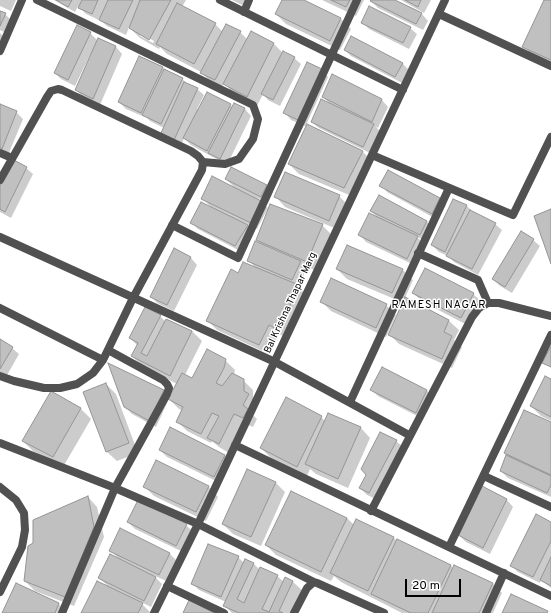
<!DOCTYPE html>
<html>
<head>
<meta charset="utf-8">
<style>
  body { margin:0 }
  #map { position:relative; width:551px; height:613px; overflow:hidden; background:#fff; font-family:Overpass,sans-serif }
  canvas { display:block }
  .scale { position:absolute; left:405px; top:579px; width:56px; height:18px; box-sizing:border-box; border:2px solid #000; border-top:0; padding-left:5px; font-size:12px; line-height:14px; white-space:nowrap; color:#000; -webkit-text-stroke:3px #fff; paint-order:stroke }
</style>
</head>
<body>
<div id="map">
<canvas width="551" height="613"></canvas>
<div class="scale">20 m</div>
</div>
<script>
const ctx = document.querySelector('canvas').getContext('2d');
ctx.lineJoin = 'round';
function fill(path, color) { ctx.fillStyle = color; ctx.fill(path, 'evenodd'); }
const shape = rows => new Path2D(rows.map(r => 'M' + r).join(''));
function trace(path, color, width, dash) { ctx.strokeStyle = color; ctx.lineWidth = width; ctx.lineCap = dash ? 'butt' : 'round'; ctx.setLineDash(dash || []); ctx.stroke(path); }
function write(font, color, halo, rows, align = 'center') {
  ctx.font = font + ' Overpass,sans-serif'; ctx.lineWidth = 3; ctx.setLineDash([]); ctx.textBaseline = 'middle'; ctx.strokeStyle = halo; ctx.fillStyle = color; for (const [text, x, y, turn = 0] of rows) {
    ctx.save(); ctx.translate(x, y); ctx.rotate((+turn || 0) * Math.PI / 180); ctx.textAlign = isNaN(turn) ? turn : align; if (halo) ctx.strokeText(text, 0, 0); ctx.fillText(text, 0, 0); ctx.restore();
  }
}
const shadow = shape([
  [0,0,16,0,11,11,0,6],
  [54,0,186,0,182,7,215,24,223,32,240,32,247,39,251,32,274,44,283,53,294,58,301,64,280,106,268,100,263,94,257,106,234,94,224,83,222,86,208,79,201,72,167,54,160,47,159,49,140,38,129,27,126,35,107,26,99,19,99,20,86,14,78,6,75,12],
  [140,33,154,41,153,43,140,36],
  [232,0,249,0,246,7],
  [283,0,302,0,341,19,351,29,340,50,286,24,276,14],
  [322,0,364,0,356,16],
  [372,0,393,0,422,14,428,21,423,30,378,8,371,1],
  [401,0,431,0,424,13],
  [545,0,551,0,551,64,533,56,524,46],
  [0,12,5,14,12,21,6,33,0,30],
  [362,22,410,28,417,34,409,49,369,29],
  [0,33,6,39,0,51],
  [90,33,98,41,99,39,116,47,122,54,100,105,83,97,76,90,91,56,90,55,75,86,61,79,55,73],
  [345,50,402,63,409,70,402,83,351,56],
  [162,67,165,71,182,79,189,85,197,89,204,95,197,109,230,105,233,107,234,104,245,109,251,116,227,165,191,145,184,138,181,146,164,128,150,121,147,118,126,109,119,102],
  [322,70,328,77,306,125,361,150,372,161,354,197,299,174,289,164,307,127,291,120,285,113],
  [323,97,382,100,388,107,378,128,375,126,380,131,370,153,319,128,312,122,331,105],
  [0,105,16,112,23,119,8,155,0,151],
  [26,168,33,174,11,218,0,212,0,185],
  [226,179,266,185,273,192,268,203,258,198,268,208,257,229,245,223,254,232,242,252,198,229,191,222,212,208,202,198,236,189],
  [381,185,439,199,446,205,438,220,387,192],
  [339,196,349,206,339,230,285,207,276,197],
  [454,200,467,206,473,212,495,224,502,230,478,275,454,262,448,256,439,252,432,245],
  [371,211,427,222,433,228,427,241,417,237,424,244,414,265,366,242,360,235,377,217],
  [322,225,332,235,317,271,307,267,299,287,308,296,289,339,279,334,269,354,217,330,207,320,238,274,256,268,248,260,262,245,257,240],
  [533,240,540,246,512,293,500,286,493,279],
  [347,246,403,270,413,280,405,298,449,321,459,330,454,340,462,347,452,368,399,344,390,335,404,303,347,279,337,269],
  [174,250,191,258,197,265,174,311,157,303,151,296],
  [413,293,473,294,483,303,471,327,423,302],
  [321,301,386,305,396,315,386,337,331,311],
  [160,316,166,322,167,320,192,331,202,341,185,375,193,379,225,360,235,370,234,375,243,380,253,390,253,415,257,419,253,427,244,423,229,453,219,447,212,441,211,443,187,431,177,421,183,411,179,409,169,399,156,427,132,414,125,407,110,365,164,391,170,398,177,384,142,366,132,356,138,346,130,338],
  [0,341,12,348,19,354,6,377,0,373],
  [382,368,427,391,433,397,423,419,378,396,371,389],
  [551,380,551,421,541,416,531,406],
  [106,384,116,394,138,453,117,461,107,452,85,393],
  [52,392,81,409,91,419,63,467,33,451,23,441],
  [328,414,361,428,370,438,348,488,316,474,310,469,307,476,271,458,261,448,321,417,325,421],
  [551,423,551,497,508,478,501,471,510,458,505,453],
  [396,441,403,447,376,499,367,495,360,488],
  [160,450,224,455,231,462,220,483,167,457],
  [276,483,285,492,261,546,233,534,223,524],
  [144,486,209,487,218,497,206,521,154,496],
  [483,488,507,500,513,507,490,554,466,542,459,535],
  [88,497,97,507,104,537,74,606,35,591,25,581,34,544],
  [347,518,354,525,356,520,394,538,397,541,451,566,454,569,492,583,502,593,493,613,402,613,341,582,334,576,331,581,276,555,266,545],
  [128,522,186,525,193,532,183,552,135,529],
  [551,523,551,588,541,580,540,583,518,572,511,565],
  [110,550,169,553,176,560,166,581,153,575,162,584,151,607,139,601,151,613,83,613,109,587,99,578,120,560],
  [238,557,244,563,253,563,260,570,277,576,284,582,293,582,303,591,293,613,232,613,225,606,226,602,199,590,193,584],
  [17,584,59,604,67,613,3,613]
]);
const building = shape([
  [56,0,72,0,68,7,56,0],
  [82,0,98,0,92,14,78,8,82,0],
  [108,0,133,0,119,29,99,20,108,0],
  [140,0,171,0,149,40,129,28,140,0],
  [282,0,304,0,341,18,330,41,275,14,282,0],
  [331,0,350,0,346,7,331,0],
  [371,0,395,0,422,13,416,24,370,1,371,0],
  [405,0,421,0,418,7,405,0],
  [544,0,551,0,551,60,522,47,544,0],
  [177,3,216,23,194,64,156,44,177,3],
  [369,6,411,27,403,43,361,23,369,6],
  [0,11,6,13,0,26,0,11],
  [226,24,241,31,215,80,200,73,226,24],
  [77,25,91,32,68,80,54,73,77,25],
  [251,31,274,43,247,97,223,84,251,31],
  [351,36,403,63,395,77,344,50,351,36],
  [98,38,116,46,93,99,75,90,98,38],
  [283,51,295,57,273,100,261,94,283,51],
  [139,56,163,67,141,113,118,102,139,56],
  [307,62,322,69,298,120,283,113,307,62],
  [164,69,183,78,161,124,142,115,164,69],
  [332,74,382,99,372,122,322,97,332,74],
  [184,82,198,88,174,140,161,133,184,82],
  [207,92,231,104,207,151,183,138,207,92],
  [321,99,374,124,363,147,311,122,321,99],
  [234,103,245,108,220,159,208,153,234,103],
  [0,104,17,111,2,149,0,148,0,104],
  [307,124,363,151,344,188,288,164,307,124],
  [12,159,27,167,5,212,0,209,0,182,12,159],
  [231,167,267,185,261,197,225,179,231,167],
  [388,170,440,198,432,214,379,186,388,170],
  [285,172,340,195,329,221,274,197,285,172],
  [212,176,261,201,251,223,201,199,212,176],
  [379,195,427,221,420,235,370,211,379,195],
  [453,199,467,205,445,252,431,245,453,199],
  [201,202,248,225,235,246,190,223,201,202],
  [270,204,323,224,307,262,256,240,270,204],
  [551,209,551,264,534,216,551,209],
  [470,210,496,223,472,269,446,256,470,210],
  [369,213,418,236,407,259,358,235,369,213],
  [521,231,534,239,505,287,492,279,521,231],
  [255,241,301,261,292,280,247,261,255,241],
  [347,245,403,269,392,293,336,269,347,245],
  [174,248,191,257,167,305,150,297,174,248],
  [243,262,299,285,279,330,269,325,259,345,206,321,231,269,238,273,243,262],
  [425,268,474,293,461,318,412,293,425,268],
  [331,278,387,304,376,328,320,302,331,278],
  [405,297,449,320,444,332,452,336,442,359,388,335,405,297],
  [145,307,161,315,141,353,147,356,166,319,192,331,170,376,131,356,138,343,129,338,145,307],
  [0,339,13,347,0,369,0,339],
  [551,346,551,367,542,363,551,346],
  [207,349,226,359,224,368,216,383,222,386,232,373,244,379,244,391,249,394,243,405,248,409,243,418,234,414,219,444,207,438,219,416,212,413,201,434,176,422,183,407,168,399,182,373,192,378,207,349],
  [108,363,164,390,149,421,124,407,108,363],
  [382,367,427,390,416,413,370,390,382,367],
  [545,376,551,379,551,417,530,406,545,376],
  [106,383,129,443,106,452,83,392,106,383],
  [51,391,81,408,53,457,22,441,51,391],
  [286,397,322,416,297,467,260,448,286,397],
  [524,410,551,422,551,475,504,453,524,410],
  [328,413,361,427,338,479,305,464,328,413],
  [170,427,225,455,214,477,159,450,170,427],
  [380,432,397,440,369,493,359,488,366,475,361,469,380,432],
  [506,455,551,476,551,485,547,493,500,471,506,455],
  [156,460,209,486,196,512,143,487,156,460],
  [247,469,276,482,251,537,222,524,247,469],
  [482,486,507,499,483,548,458,535,482,486],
  [291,491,347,518,321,572,265,545,291,491],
  [88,496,94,527,65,597,24,581,28,546,33,543,33,520,88,496],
  [138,500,187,524,176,546,127,522,138,500],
  [536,514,551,522,551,541,533,577,510,566,536,514],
  [356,519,394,537,368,591,330,573,356,519],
  [120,528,170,553,159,575,109,551,120,528],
  [397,539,451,565,428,613,411,613,371,594,397,539],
  [208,544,239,556,221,597,191,584,208,544],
  [110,554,156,577,144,601,98,578,110,554],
  [551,557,551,586,540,580,551,557],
  [245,559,254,563,237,599,244,603,260,567,278,575,262,609,269,612,285,577,293,581,279,611,283,613,239,613,223,606,245,559],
  [454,565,493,583,479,613,432,613,454,565],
  [97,581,143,603,138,613,81,613,97,581],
  [16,583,59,603,55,613,2,613,16,583],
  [511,594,548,611,547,613,502,613,511,594],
  [189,600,214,613,183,613,189,600]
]);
const minor = shape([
  [37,0,253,105,258,119,253,139,239,159,225,164,203,162],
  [220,0,403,90],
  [244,12,249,0],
  [439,14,551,66],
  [0,51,22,0],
  [0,153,12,158],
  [372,155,513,215,551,137],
  [0,180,47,97,51,91,58,89,62,90,191,151,198,156,203,162,202,170,133,298,103,360,93,373,77,384,60,388,44,388,14,381,0,376],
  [172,225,238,258,357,0],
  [0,237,275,362,409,435],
  [418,253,478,280,488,303],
  [0,308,103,360],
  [350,402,449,188],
  [0,443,115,488,198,524,314,582],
  [235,445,551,596],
  [484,476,551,507],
  [0,487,16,500,24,513,25,530,22,547,0,592],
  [371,511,472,317,479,308,488,303,499,303,551,316],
  [449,547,551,335],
  [167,586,224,613],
  [62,613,115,488,167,394,169,388,167,384,163,380,108,350],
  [154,613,198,524,445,0],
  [294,613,307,588,314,582,317,583,384,613],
  [486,613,504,573]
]);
const streetNames = [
  ["Bal Krishna Thapar Marg",291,303,-65]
];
const neighbourhoodNames = [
  ["RAMESH NAGAR",439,306]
];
fill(shadow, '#0003');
fill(building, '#c0c0c0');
trace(building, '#959595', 1);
trace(minor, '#515151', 8);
write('10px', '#000', '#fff', streetNames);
ctx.letterSpacing = '1px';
write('11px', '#000', '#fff', neighbourhoodNames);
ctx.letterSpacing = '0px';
</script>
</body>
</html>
